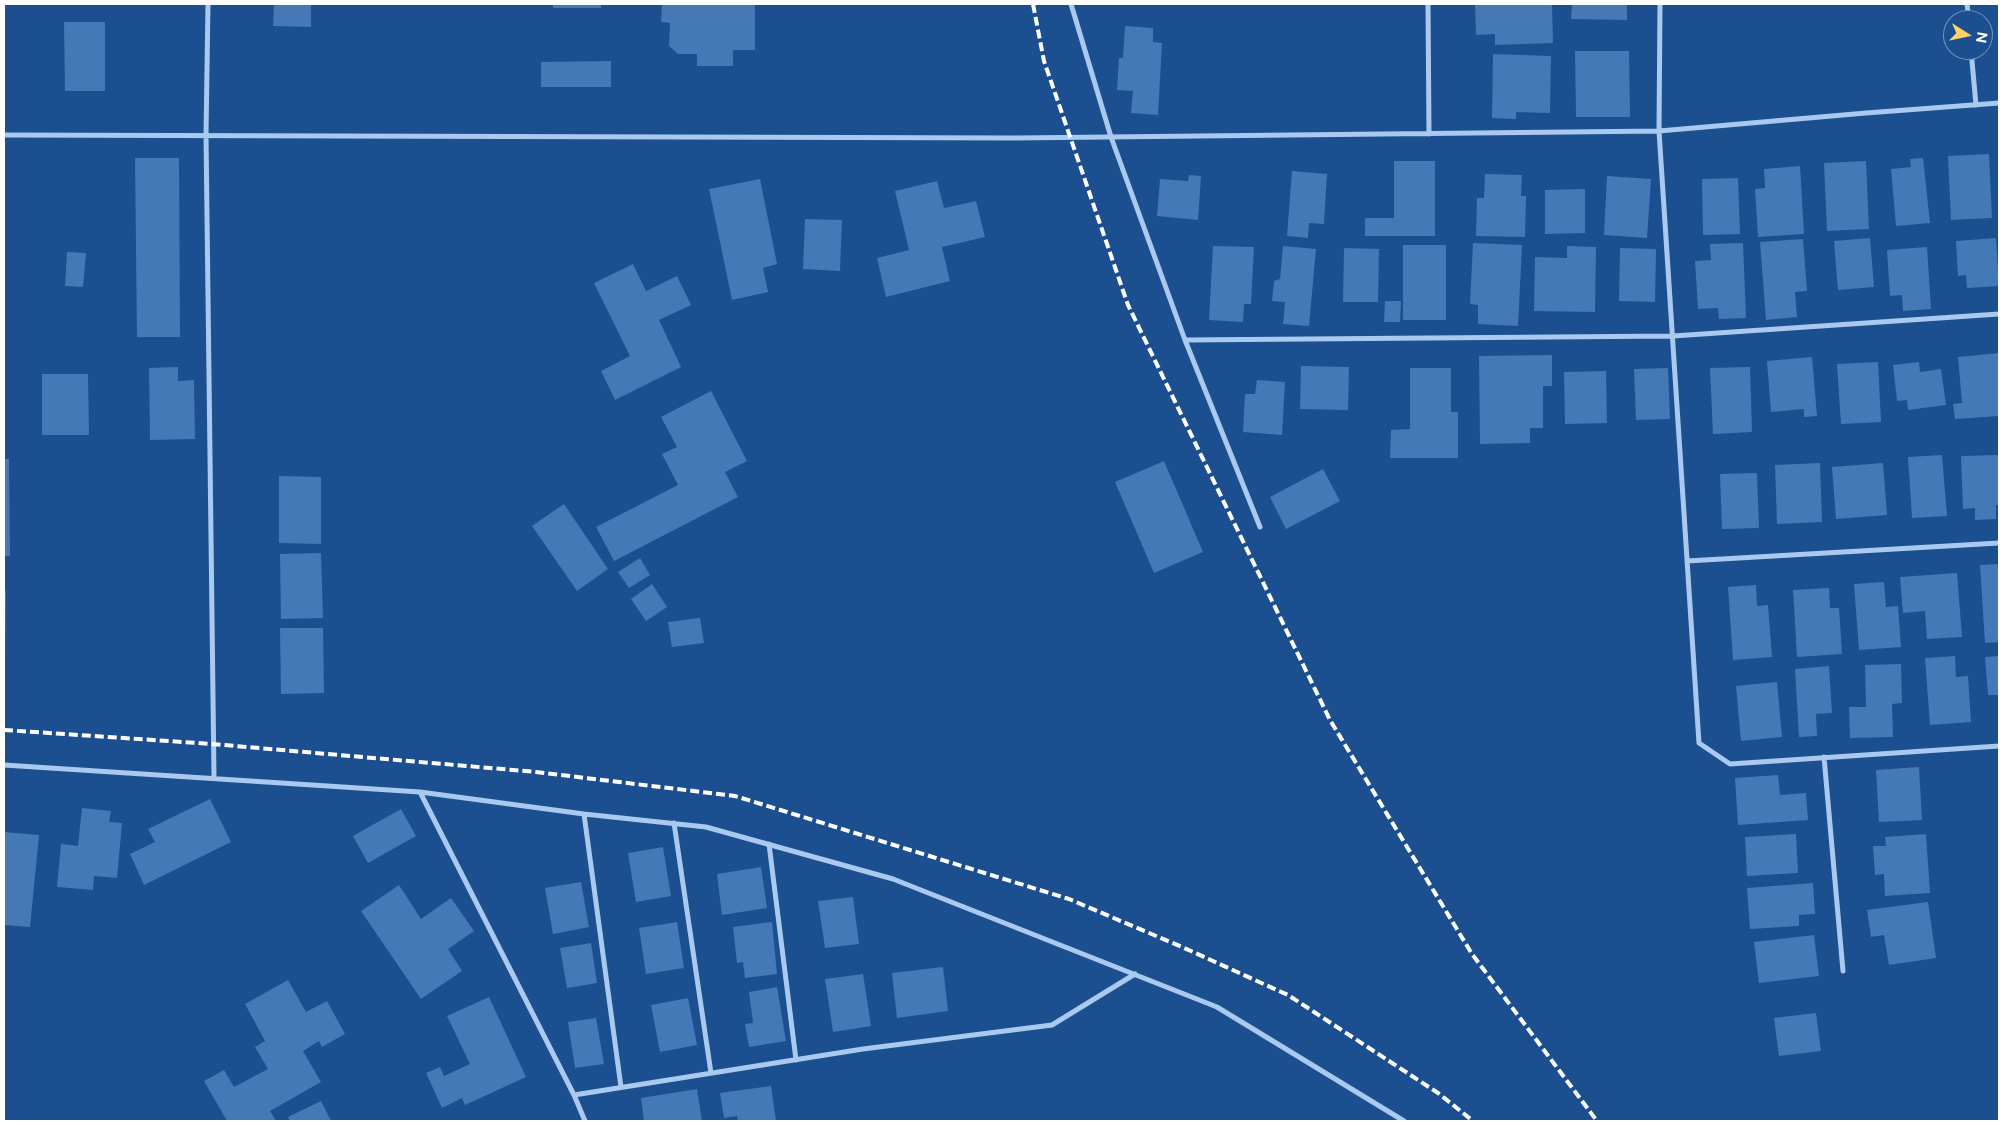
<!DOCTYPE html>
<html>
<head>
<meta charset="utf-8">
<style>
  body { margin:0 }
  #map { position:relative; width:2003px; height:1125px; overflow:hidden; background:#1b4f8f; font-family:"Public Sans",sans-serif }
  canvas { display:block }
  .frame { position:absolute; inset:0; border:5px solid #fff; pointer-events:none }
  .north { position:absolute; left:1943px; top:10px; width:50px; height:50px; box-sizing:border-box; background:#1b4f8f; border:1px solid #7695bc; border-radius:50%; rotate:100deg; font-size:14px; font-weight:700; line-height:20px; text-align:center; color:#fff }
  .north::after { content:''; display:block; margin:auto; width:18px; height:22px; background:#ffd166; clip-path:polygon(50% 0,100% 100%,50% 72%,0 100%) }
</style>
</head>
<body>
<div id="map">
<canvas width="2003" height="1125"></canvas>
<div class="frame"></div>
<div class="north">N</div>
</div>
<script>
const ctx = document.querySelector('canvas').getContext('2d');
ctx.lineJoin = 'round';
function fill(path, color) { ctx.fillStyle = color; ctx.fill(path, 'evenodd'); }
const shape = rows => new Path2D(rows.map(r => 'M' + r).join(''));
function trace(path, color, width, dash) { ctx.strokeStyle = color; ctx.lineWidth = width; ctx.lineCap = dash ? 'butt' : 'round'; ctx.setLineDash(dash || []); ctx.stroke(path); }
const building = shape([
  [274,4,311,4,311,27,273,26],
  [553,4,601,4,601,8,553,8],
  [662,4,755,4,755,50,733,50,733,66,697,66,697,54,678,54,669,46,670,23,661,22],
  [1475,4,1552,4,1553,43,1495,45,1495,34,1476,35],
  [1572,4,1627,4,1627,20,1571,19],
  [64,22,105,22,105,91,65,91],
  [1125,26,1153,28,1153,42,1162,43,1158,115,1131,113,1133,91,1117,90,1119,58,1123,58],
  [1575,51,1629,51,1630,117,1576,117],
  [1493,54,1551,56,1550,113,1516,112,1516,119,1492,118],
  [611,61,611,87,541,87,541,62],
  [1989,154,1992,218,1951,220,1948,156],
  [135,158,179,158,180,337,137,337],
  [1923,158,1930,223,1896,226,1891,169,1911,167,1910,159],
  [1394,161,1435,161,1435,236,1365,236,1365,218,1394,218],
  [1866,161,1869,229,1827,231,1824,163],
  [1800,166,1804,234,1758,237,1755,189,1765,188,1764,169],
  [1292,171,1327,174,1324,224,1309,223,1308,238,1287,236],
  [1485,174,1522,175,1521,196,1526,196,1525,237,1476,236,1477,198,1484,198],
  [1189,175,1201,176,1198,220,1157,216,1160,179,1188,181],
  [1607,176,1651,179,1647,238,1604,235],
  [1738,178,1740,234,1703,235,1702,179],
  [760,179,777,264,763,268,768,292,732,300,709,189],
  [937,181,944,208,976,201,985,237,942,247,950,281,886,297,877,258,909,250,895,191],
  [1585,189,1585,233,1545,234,1545,190],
  [805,219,842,220,840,271,803,269],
  [1870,238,1874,287,1838,290,1834,241],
  [1996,238,1999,286,1967,288,1966,275,1958,276,1956,241],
  [1803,239,1807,291,1795,292,1797,317,1766,320,1760,242],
  [1473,243,1522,245,1518,326,1478,324,1478,305,1470,304],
  [1743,243,1746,318,1719,319,1718,308,1698,309,1695,261,1711,260,1710,244],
  [1403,245,1446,245,1446,320,1403,320],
  [1213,246,1254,247,1251,304,1244,304,1243,322,1209,320],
  [1283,246,1316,249,1309,326,1283,324,1285,302,1272,301,1274,281,1280,279],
  [1567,246,1596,247,1595,312,1534,311,1535,257,1567,258],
  [1927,247,1931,309,1903,311,1902,295,1890,296,1887,250],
  [1344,248,1379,249,1378,302,1343,302],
  [1620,248,1656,249,1655,302,1619,301],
  [67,252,86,253,83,287,65,286],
  [633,264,646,291,677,276,691,305,659,320,681,367,615,400,601,371,630,356,594,283],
  [1385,301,1401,301,1400,322,1384,322],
  [1999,353,1999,416,1955,419,1953,404,1962,403,1958,357],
  [1552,355,1552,386,1543,386,1543,428,1530,428,1530,443,1480,444,1479,356],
  [1812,357,1817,416,1804,417,1804,409,1771,412,1767,361],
  [1878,362,1881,422,1841,424,1837,364],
  [1919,362,1920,372,1941,369,1946,405,1908,410,1907,400,1897,401,1893,365],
  [1301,366,1349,367,1348,410,1300,409],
  [178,367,178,381,194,380,195,439,150,440,149,368],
  [1750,367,1752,432,1713,434,1710,368],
  [1410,368,1451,368,1451,412,1458,412,1458,458,1390,458,1391,430,1410,429],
  [1668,368,1670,419,1636,420,1634,369],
  [1606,371,1607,423,1565,424,1564,372],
  [42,374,88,374,89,435,42,435],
  [1257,380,1285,382,1282,435,1243,432,1245,394,1255,394],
  [711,391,747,461,725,472,738,497,614,561,596,527,678,485,662,454,677,447,661,417],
  [1942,455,1947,516,1912,518,1908,457],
  [1999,455,1999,505,1996,505,1996,519,1975,520,1975,508,1963,509,1961,456],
  [4,459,9,459,10,556,4,556],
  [1164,461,1203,552,1154,573,1115,482],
  [1820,463,1822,522,1777,524,1775,465],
  [1883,463,1887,515,1836,519,1832,467],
  [1323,469,1340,501,1286,529,1270,497],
  [1757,473,1759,528,1722,529,1720,474],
  [279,476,321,477,321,544,279,543],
  [564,504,608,569,577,591,532,526],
  [321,553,323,618,281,619,280,554],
  [640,558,650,575,629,588,618,572],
  [1999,564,1999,642,1985,643,1980,565],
  [1957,573,1962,637,1927,639,1925,611,1903,613,1900,577],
  [1884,582,1886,607,1898,606,1901,647,1859,650,1854,584],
  [652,584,667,607,646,621,631,599],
  [1756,585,1757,606,1768,605,1772,657,1733,660,1728,587],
  [1829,588,1830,608,1839,608,1842,654,1797,657,1793,590],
  [4,590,6,591,5,665,4,665],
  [700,618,704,643,672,647,668,622],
  [280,628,323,628,324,693,281,694],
  [1955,656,1956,677,1968,676,1971,722,1930,725,1925,658],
  [1999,656,1999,695,1988,695,1985,657],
  [1901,664,1902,703,1892,704,1893,737,1850,738,1849,707,1866,707,1865,665],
  [1829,666,1832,713,1816,714,1817,736,1799,737,1795,669],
  [1777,682,1782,737,1741,741,1736,686],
  [1919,767,1922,820,1879,822,1876,770],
  [1778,775,1780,795,1806,793,1808,820,1738,825,1735,778],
  [210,799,231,842,144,885,130,854,155,842,148,829],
  [82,808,111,811,109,822,122,823,117,878,94,876,93,890,57,887,61,844,78,846],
  [401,809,416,836,368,863,353,836],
  [4,832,39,835,30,927,4,925],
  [1796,834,1798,873,1747,876,1745,837],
  [1926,834,1930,893,1885,896,1884,874,1875,875,1873,846,1886,846,1885,837],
  [663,847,671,896,636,902,628,853],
  [761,867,767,908,722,915,717,874],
  [581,882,589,927,553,934,545,888],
  [1813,883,1815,914,1799,915,1799,926,1750,929,1747,888],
  [399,885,421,919,451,898,474,931,448,949,462,971,421,999,361,911],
  [853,897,859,944,825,948,818,901],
  [1928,902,1936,958,1889,965,1884,935,1871,937,1867,910],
  [677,922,684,968,646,974,639,928],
  [772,922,777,974,745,978,743,962,737,963,733,927],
  [1814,935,1819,976,1759,983,1754,942],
  [591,943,597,983,567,988,560,948],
  [943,967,948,1011,897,1018,892,973],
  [863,974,871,1026,833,1032,825,979],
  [288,980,306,1012,327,1001,345,1034,322,1047,319,1041,303,1051,321,1082,270,1111,276,1121,227,1121,204,1081,224,1070,234,1087,268,1069,255,1047,265,1041,245,1004],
  [777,987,786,1041,749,1047,745,1024,753,1023,749,992],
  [489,997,526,1077,465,1105,462,1098,442,1108,426,1073,440,1067,444,1076,470,1064,447,1016],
  [688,998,697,1045,660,1052,651,1005],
  [1816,1013,1821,1051,1779,1056,1774,1018],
  [596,1018,604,1064,575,1068,568,1022],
  [771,1086,776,1121,738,1121,737,1116,724,1118,720,1093],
  [697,1089,702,1121,644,1121,641,1098],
  [321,1101,331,1121,290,1121,288,1117]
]);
const street = shape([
  [208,4,206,135,214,777],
  [1071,4,1111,137,1185,340,1260,527],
  [1428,4,1429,134],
  [1660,4,1659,131,1699,743,1730,764,1999,746],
  [1967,4,1969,20],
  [1971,50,1976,105],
  [4,135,1015,138,1659,131,1866,113,1999,103],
  [1185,340,1673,336,1999,314],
  [1687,561,1999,543],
  [1824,757,1843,971],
  [4,765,420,792,584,814,706,827,893,879,1217,1007,1404,1121],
  [420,792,574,1095,585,1121],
  [584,814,621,1087],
  [674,823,711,1073],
  [769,844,796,1060],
  [574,1095,863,1049,1052,1025,1135,974]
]);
const rail = shape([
  [1033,4,1044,61,1128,305,1330,720,1472,954,1597,1121],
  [4,730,212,744,536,772,735,796,1069,899,1182,947,1288,995,1438,1093,1473,1121]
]);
fill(building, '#4478b7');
trace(street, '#a9c9ee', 5);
trace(rail, '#fff', 4, [9, 4]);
</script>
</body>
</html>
